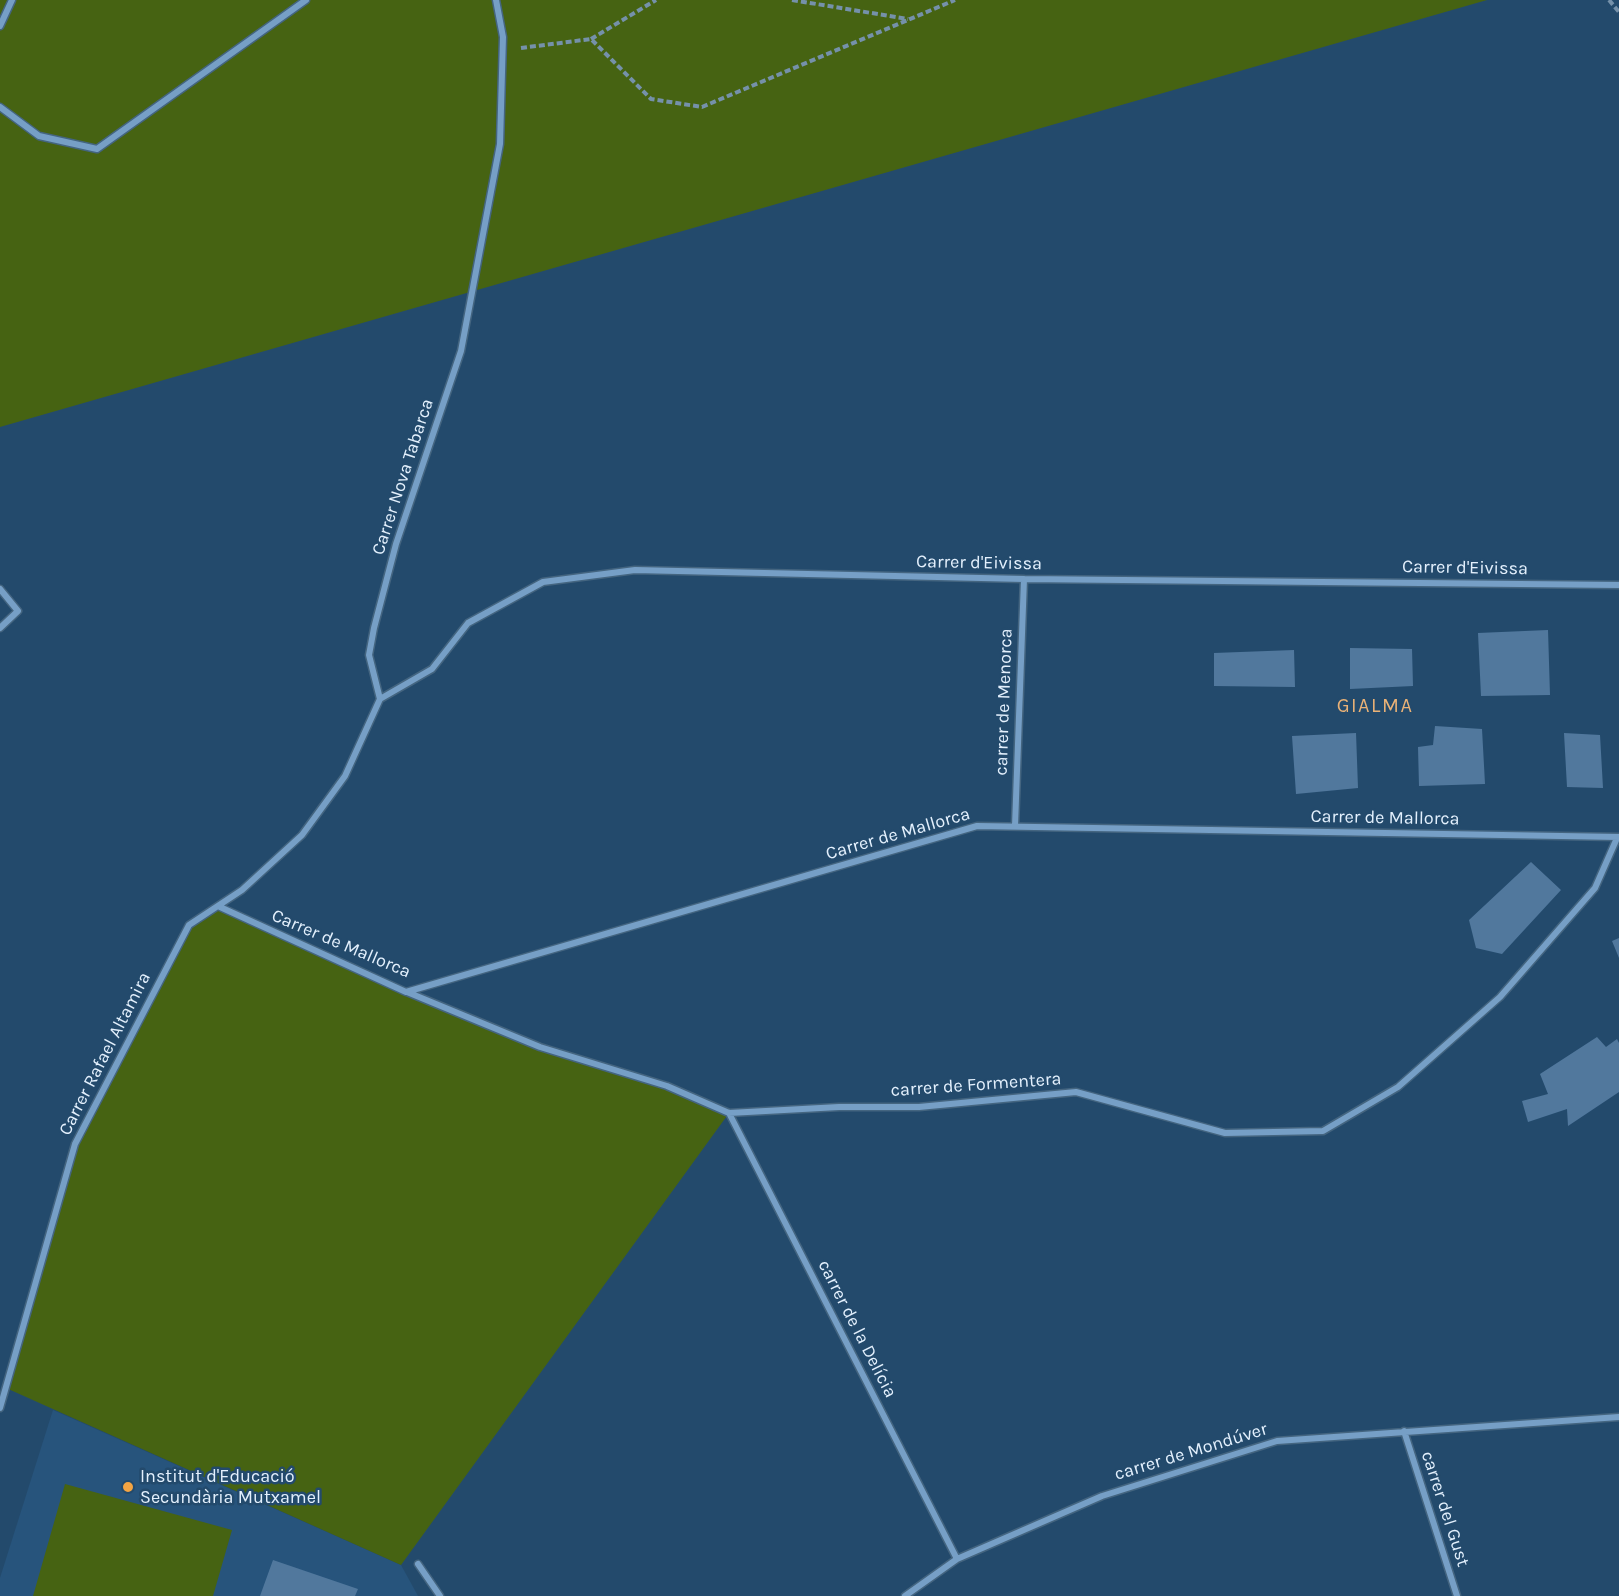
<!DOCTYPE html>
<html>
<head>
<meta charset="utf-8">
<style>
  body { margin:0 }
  canvas { display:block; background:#234a6c }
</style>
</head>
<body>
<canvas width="1619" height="1596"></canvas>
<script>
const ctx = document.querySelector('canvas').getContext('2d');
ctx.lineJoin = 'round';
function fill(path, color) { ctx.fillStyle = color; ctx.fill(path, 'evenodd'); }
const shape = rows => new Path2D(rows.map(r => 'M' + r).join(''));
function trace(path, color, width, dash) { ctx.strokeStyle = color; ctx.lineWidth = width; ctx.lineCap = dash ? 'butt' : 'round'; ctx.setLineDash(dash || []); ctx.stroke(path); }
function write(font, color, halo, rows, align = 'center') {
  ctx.font = font + ' Karla,sans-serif'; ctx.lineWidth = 5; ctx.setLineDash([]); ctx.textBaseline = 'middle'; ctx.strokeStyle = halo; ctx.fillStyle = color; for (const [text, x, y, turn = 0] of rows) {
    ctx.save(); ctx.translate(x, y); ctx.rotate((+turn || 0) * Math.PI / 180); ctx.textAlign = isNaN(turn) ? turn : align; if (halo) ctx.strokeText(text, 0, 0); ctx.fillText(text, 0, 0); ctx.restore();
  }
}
const built = shape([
  [53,1410,401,1565,418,1596,0,1596,0,1578]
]);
const green = shape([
  [0,0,1487,0,0,427],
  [220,907,406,992,540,1047,667,1086,729,1113,401,1565,6,1388,75,1144,189,925],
  [65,1484,232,1530,213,1596,33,1596]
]);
const building = shape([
  [1548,630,1550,695,1481,696,1478,633],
  [1350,648,1412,649,1413,686,1350,689],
  [1294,650,1295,687,1214,686,1214,653],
  [1435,726,1482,729,1485,784,1419,786,1418,747,1433,745],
  [1356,733,1358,788,1296,794,1292,736],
  [1564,733,1600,735,1603,788,1567,787],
  [1531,862,1561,890,1502,954,1476,948,1469,920],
  [1619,938,1619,958,1612,941],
  [1597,1037,1606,1047,1617,1039,1619,1043,1619,1092,1568,1126,1567,1109,1528,1122,1522,1101,1548,1094,1540,1074],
  [273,1560,358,1589,355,1596,260,1596]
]);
const path = shape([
  [792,0,908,19],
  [1609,0,1619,12],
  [591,39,656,0],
  [521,48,591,39,651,99,702,107,955,0]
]);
const minor = shape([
  [0,26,12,0],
  [0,107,39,136,97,149,306,0],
  [0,589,18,611,0,628],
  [380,699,432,669,468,623,543,582,635,570,1024,579,1619,585],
  [1015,826,1024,579],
  [220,907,406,992,977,826,1619,837],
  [407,992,540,1047,667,1086,729,1113,839,1107,919,1107,1076,1092,1225,1133,1323,1131,1398,1087,1500,997,1595,888,1617,838],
  [729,1113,957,1559],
  [0,1408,75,1144,189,925,242,890,302,835,345,776,380,699,369,655,374,628,396,544,461,351,500,144,503,37,496,0],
  [1404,1431,1457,1596],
  [418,1564,440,1596],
  [905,1596,957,1559,1102,1496,1277,1441,1619,1417]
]);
const markers = [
  [128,1487,6,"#f3a443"]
];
const streetNames = [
  ["Carrer Nova Tabarca",403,477,-72],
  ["Carrer d'Eivissa",979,563,1],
  ["Carrer d'Eivissa",1465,568,1],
  ["carrer de Menorca",1004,702,-88],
  ["Carrer de Mallorca",1385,818,1],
  ["Carrer de Mallorca",898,834,-16],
  ["Carrer de Mallorca",341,944,23],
  ["Carrer Rafael Altamira",105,1054,-63],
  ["carrer de Formentera",976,1085,-4],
  ["carrer de la Delícia",857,1329,63],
  ["carrer de Mondúver",1191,1452,-17],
  ["carrer del Gust",1445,1509,72]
];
const poiNames = [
  ["Institut d'Educació",140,1477],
  ["Secundària Mutxamel",140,1498]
];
const neighbourhoodNames = [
  ["GIALMA",1375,706]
];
fill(built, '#27547c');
fill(green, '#466312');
fill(building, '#51789d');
trace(minor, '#446580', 9);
trace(path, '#7591aa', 4, [6, 3]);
trace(minor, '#769fc6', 6);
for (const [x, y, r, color] of markers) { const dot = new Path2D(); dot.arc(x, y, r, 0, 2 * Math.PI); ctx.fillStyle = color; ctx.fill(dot); trace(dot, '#234a6c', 2); }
write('18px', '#e3f0fd', '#234a6c', streetNames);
write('18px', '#e3f0fd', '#234a6c', poiNames, 'left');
ctx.letterSpacing = '1.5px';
write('20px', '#eab277', '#234a6c', neighbourhoodNames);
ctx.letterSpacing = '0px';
</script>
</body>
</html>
